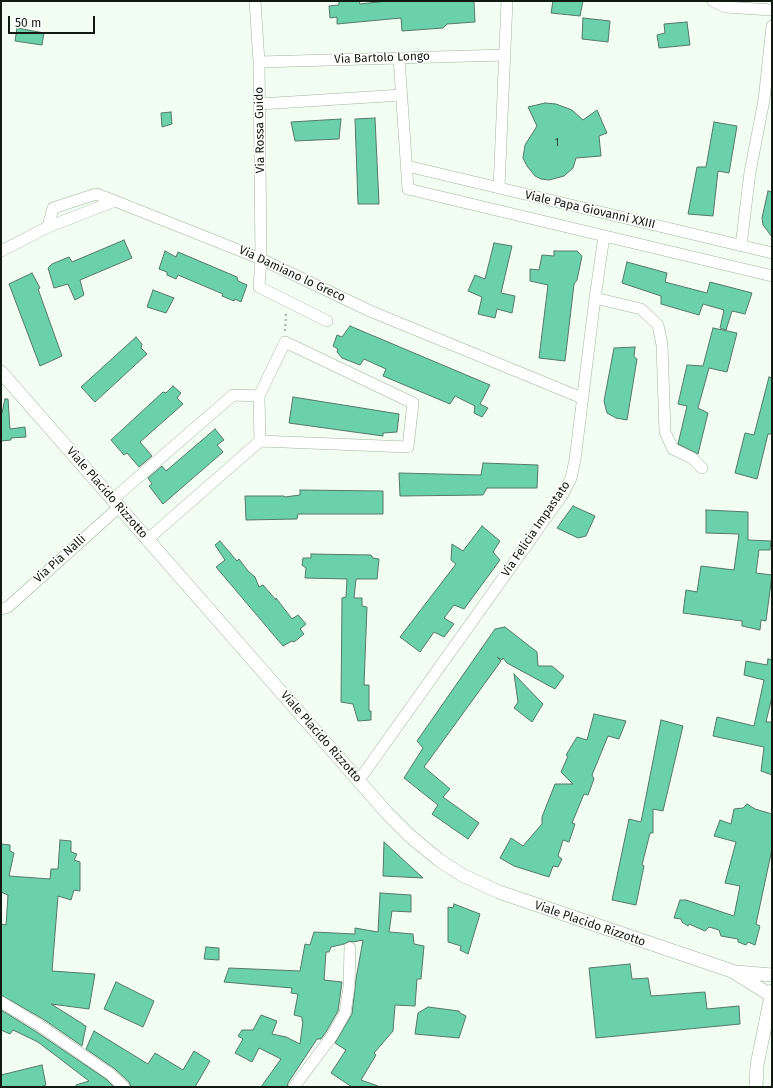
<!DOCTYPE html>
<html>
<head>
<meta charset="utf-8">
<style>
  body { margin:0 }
  #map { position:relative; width:773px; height:1088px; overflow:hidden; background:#f3fef2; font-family:"Fira Sans",sans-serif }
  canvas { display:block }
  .frame { position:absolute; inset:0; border:2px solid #111a10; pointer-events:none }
  .scale { position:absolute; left:8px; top:16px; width:87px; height:18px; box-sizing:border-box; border:2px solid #111a10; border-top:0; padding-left:5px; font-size:12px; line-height:14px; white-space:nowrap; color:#111a10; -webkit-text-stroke:3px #fff; paint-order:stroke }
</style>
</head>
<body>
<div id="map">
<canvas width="773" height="1088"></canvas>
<div class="frame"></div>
<div class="scale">50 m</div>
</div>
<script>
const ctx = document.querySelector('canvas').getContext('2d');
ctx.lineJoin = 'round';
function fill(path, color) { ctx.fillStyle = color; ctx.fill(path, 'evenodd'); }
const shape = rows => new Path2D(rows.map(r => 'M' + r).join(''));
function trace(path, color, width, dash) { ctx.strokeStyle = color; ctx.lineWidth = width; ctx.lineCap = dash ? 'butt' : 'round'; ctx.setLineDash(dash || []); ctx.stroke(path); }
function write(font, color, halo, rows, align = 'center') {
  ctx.font = font + ' "Fira Sans",sans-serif'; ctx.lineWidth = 3; ctx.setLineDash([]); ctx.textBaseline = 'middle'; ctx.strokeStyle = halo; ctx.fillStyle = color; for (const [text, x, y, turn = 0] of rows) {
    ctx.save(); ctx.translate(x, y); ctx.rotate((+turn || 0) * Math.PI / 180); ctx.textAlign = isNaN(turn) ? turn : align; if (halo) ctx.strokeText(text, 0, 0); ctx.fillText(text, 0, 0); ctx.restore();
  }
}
const building = shape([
  [339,1,359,1,360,4,387,1,474,1,475,22,447,24,443,28,402,31,401,18,337,24,337,17,330,18,329,6,339,5,339,1],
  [553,1,583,1,580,16,551,13,553,1],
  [583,18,610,21,608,42,582,39,583,18],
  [687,22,690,45,659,48,657,35,665,33,664,24,687,22],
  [17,28,44,33,42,45,15,41,17,28],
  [545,103,556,104,572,110,583,120,597,110,607,133,599,136,601,156,576,158,573,168,564,176,549,180,541,179,535,176,527,166,523,158,525,145,537,126,528,107,545,103],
  [171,112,172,124,162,127,161,113,171,112],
  [375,118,379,204,358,204,355,119,375,118],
  [341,119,339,139,295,141,291,122,341,119],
  [714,122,737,126,729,173,718,171,713,216,688,214,697,167,706,167,714,122],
  [768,191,772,192,772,237,763,225,762,218,768,191],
  [124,240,132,258,80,280,84,295,75,300,68,284,54,288,48,268,52,264,69,257,72,262,124,240],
  [494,243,512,246,501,293,515,296,512,313,497,309,495,318,478,314,482,297,468,291,475,275,485,279,494,243],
  [165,251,176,257,178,252,237,277,238,281,247,285,241,302,235,299,234,301,222,296,223,294,178,275,176,279,167,275,167,272,159,269,165,251],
  [554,251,577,251,582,256,577,280,574,284,565,361,539,358,548,285,530,281,530,269,539,270,542,255,554,256,554,251],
  [627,262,667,273,665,282,707,293,710,282,752,293,745,314,732,311,726,330,720,328,724,310,703,304,699,315,661,304,661,296,622,283,627,262],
  [32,273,40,288,38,289,62,356,40,366,9,284,32,273],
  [153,290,174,298,166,313,147,307,153,290],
  [350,326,490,385,480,404,488,408,482,417,474,413,475,406,455,396,450,404,383,376,386,369,364,359,360,365,342,358,337,352,338,349,333,346,337,335,342,337,350,326],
  [713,328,737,333,727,372,709,368,698,408,708,413,698,454,678,444,687,406,678,404,687,365,703,366,713,328],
  [136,337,142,344,141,348,147,354,95,402,81,387,136,337],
  [635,347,634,357,637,359,627,420,616,418,607,413,604,401,614,348,635,347],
  [769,377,772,378,772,434,768,434,757,479,735,473,745,433,754,435,769,377],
  [173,386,181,393,177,398,183,404,140,442,152,456,139,467,127,453,124,455,111,440,163,392,166,393,173,386],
  [293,397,399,414,397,432,383,433,383,436,289,423,293,397],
  [5,399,8,399,10,429,25,427,26,437,11,438,11,440,1,441,1,417,5,399],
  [215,429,224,440,217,445,223,452,163,504,149,486,152,484,148,478,162,466,166,471,215,429],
  [483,463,538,465,537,488,487,488,483,495,400,496,399,473,481,475,483,463],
  [300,490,383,491,383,514,298,514,297,519,246,520,245,496,284,496,285,497,300,495,300,490],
  [573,506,595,516,586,536,578,538,557,528,573,506],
  [706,510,748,512,748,540,771,541,770,550,759,550,756,573,772,575,766,621,761,620,760,630,742,626,742,621,683,613,686,590,697,592,701,566,734,570,739,534,706,533,706,510],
  [482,526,500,541,493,552,500,560,464,609,454,605,444,618,454,624,444,637,434,632,420,652,400,637,456,564,451,560,452,544,463,551,482,526],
  [220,541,237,561,239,559,248,571,255,577,259,587,263,585,276,600,276,598,292,619,298,615,306,624,300,629,304,634,294,642,292,641,283,646,216,567,225,560,215,545,220,541],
  [311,554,371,555,373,558,379,559,377,579,356,579,354,598,362,598,362,606,367,607,364,685,369,685,369,711,371,711,371,720,358,721,353,704,341,702,342,598,346,597,347,579,305,578,306,568,302,565,303,558,311,558,311,554],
  [505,627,537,652,538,666,552,666,564,676,555,689,507,663,503,658,502,660,497,657,501,661,424,767,450,789,443,797,479,823,468,839,432,814,438,805,404,778,423,748,417,741,495,629,505,627],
  [768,659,772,660,772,697,766,722,772,722,772,775,761,771,764,747,713,736,717,717,754,726,764,680,744,675,746,661,767,665,768,659],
  [514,674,543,704,532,722,514,708,518,702,514,674],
  [594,714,626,721,619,739,608,736,592,775,594,779,588,795,584,794,572,823,575,824,569,842,563,840,558,856,562,859,558,867,553,866,549,877,514,866,500,858,511,838,523,846,542,824,542,817,555,784,573,784,561,772,568,756,566,755,577,737,587,740,594,714],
  [661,720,683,726,663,811,653,809,653,833,650,833,642,865,644,866,636,905,612,900,629,819,641,822,661,720],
  [747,804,755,809,772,814,772,849,756,924,760,926,755,945,748,942,746,945,738,942,738,939,721,936,719,930,709,927,705,931,689,924,688,926,682,922,681,919,674,918,680,900,686,900,734,916,740,886,725,883,736,842,714,836,720,820,731,824,734,809,743,808,747,804],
  [60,840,71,841,71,852,77,854,74,860,80,862,80,891,74,890,71,900,58,896,52,971,95,974,89,1009,51,1004,83,1024,83,1025,86,1026,82,1046,43,1019,1,995,1,924,6,925,8,895,1,892,1,844,10,845,10,851,14,853,9,876,50,879,51,869,58,869,60,840],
  [384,842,423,878,383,876,384,842],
  [380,893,411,895,411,912,392,911,389,932,413,934,414,944,424,946,421,979,417,979,415,1006,395,1005,393,1031,374,1053,376,1055,361,1080,378,1086,377,1087,352,1087,331,1073,346,1050,335,1043,352,1014,356,979,363,940,353,942,350,941,344,944,331,947,329,952,326,952,324,980,342,982,338,1011,326,1032,321,1039,317,1039,288,1083,287,1087,261,1087,281,1059,259,1048,252,1062,235,1053,243,1039,238,1036,242,1030,253,1030,261,1015,277,1021,272,1034,286,1037,300,1044,303,1021,302,1021,302,1017,294,1015,298,994,291,993,292,988,224,982,229,968,300,971,305,944,310,945,314,932,355,934,355,928,378,932,380,893],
  [454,904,480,914,468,954,460,950,461,946,448,942,448,907,453,908,454,904],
  [206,947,219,948,219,960,204,959,206,947],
  [630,964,632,979,648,978,651,996,705,992,707,1009,739,1006,740,1024,596,1038,589,968,630,964],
  [116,982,154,1001,143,1027,104,1009,116,982],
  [428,1007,459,1011,460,1013,466,1016,459,1038,415,1034,418,1013,428,1007],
  [1,1010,35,1031,106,1079,114,1087,76,1087,76,1085,89,1081,38,1042,13,1030,10,1034,1,1030,1,1010],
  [94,1031,148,1064,155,1053,183,1070,194,1051,210,1061,195,1087,131,1087,129,1082,115,1069,86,1049,94,1031],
  [42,1065,46,1085,41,1087,1,1087,1,1075,42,1065]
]);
const path = shape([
  [285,331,286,313]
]);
const minor = shape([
  [255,1,259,62,261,259,259,287,327,321],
  [713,1,725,7,772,10],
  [399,58,408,189,772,276],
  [259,62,505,55],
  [260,104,402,95],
  [407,166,772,253],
  [499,188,507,1],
  [48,227,53,208,96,194,115,201],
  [741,246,750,172,764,100,772,26],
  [1,251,48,227,115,201,261,259,370,311,582,398],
  [595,298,641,309,658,325,662,345,665,432,673,449,692,458,702,468],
  [112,500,233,395,259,396],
  [148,539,260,441,259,396,285,342,413,403,408,447,260,441],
  [1,609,8,607,119,507],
  [359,780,563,494,571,478,575,460,595,298,604,236],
  [1,1002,39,1025,110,1074,124,1087],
  [294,1087,332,1036,345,1013,349,987,350,948]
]);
const tertiary = shape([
  [1,372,387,813,411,837,439,860,462,875,499,892,732,971,772,996],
  [736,972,772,975],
  [756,1087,757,1065,772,991]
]);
const numberNames = [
  ["1",557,143]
];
const streetNames = [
  ["Via Bartolo Longo",382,58,-2],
  ["Via Rossa Guido",260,130,-91],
  ["Viale Papa Giovanni XXIII",590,210,13],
  ["Via Damiano lo Greco",292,274,25],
  ["Viale Placido Rizzotto",107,493,49],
  ["Via Felicia Impastato",536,529,-56],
  ["Via Pia Nalli",60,559,-42],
  ["Viale Placido Rizzotto",321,737,49],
  ["Viale Placido Rizzotto",590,924,19]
];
fill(building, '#6bd1ab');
trace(building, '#547869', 1);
trace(minor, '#9db69b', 12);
trace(tertiary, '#9db69b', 14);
trace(path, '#a3aea2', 2, [2, 3]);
trace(minor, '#fff', 11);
trace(tertiary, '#fff', 13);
write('10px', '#284837', null, numberNames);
write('12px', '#111a10', '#fff', streetNames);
</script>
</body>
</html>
